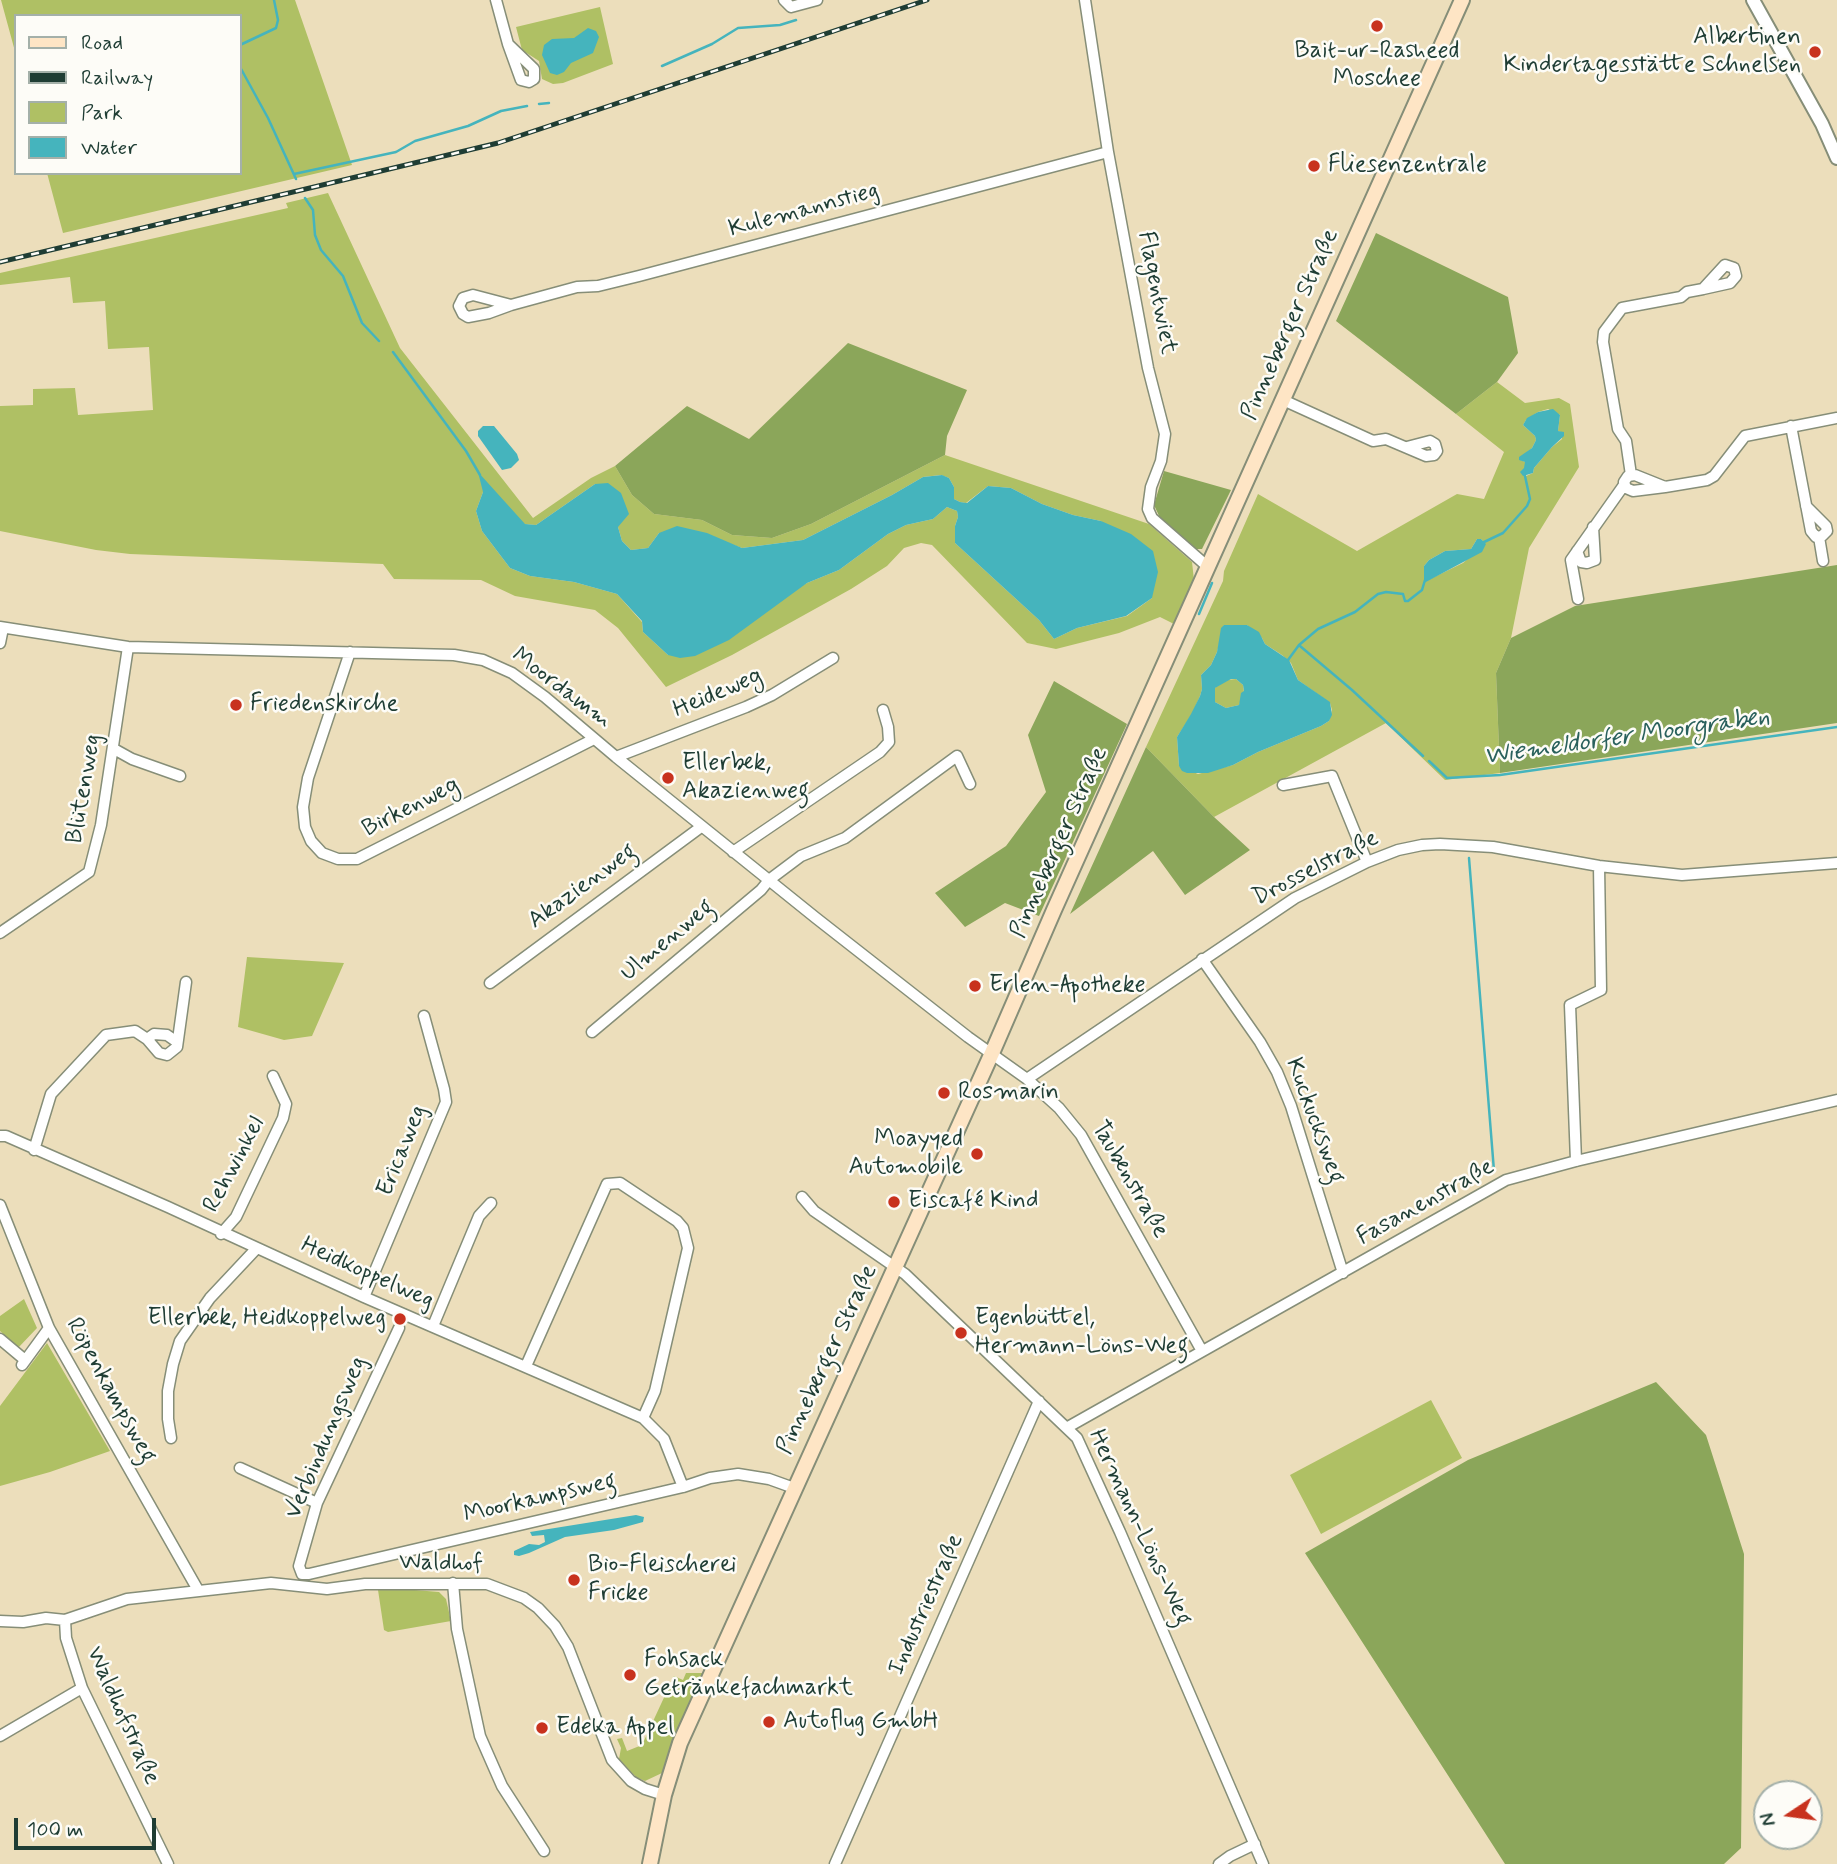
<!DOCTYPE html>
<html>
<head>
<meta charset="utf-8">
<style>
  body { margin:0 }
  #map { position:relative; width:1837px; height:1864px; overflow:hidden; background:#ecdebb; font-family:Mynerve,sans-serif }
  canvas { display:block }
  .legend { position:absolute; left:14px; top:14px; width:228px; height:161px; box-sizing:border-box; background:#fdfcf7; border:2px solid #a4b0a9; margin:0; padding:9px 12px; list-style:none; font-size:21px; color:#1f3d34 }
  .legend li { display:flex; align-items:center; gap:14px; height:35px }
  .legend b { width:35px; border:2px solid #a4b0a9 }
  .north { position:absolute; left:1753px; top:1780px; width:70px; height:70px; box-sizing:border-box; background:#fdfcf7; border:2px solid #a4b0a9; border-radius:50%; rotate:257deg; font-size:19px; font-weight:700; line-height:28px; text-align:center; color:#1f3d34 }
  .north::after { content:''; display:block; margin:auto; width:24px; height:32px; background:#c8321e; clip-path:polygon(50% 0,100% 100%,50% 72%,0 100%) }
  .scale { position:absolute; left:14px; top:1818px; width:142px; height:32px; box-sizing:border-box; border:4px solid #1f3d34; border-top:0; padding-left:9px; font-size:21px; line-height:24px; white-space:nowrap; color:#1f3d34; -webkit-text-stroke:5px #fdfcf7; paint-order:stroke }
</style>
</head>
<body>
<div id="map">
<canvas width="1837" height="1864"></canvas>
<ul class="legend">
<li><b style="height:9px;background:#fee5c5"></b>Road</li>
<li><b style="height:9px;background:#1f3d34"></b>Railway</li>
<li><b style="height:19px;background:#afc064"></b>Park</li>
<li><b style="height:19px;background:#45b4bd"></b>Water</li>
</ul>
<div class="north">N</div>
<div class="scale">100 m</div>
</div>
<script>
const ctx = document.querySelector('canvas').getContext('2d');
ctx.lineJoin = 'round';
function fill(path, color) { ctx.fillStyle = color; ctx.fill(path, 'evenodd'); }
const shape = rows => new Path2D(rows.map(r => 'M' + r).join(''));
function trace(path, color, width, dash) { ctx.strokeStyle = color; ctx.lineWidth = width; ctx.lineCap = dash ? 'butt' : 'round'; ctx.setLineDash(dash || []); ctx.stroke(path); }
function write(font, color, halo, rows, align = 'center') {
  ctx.font = font + ' Mynerve,sans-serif'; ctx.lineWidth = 5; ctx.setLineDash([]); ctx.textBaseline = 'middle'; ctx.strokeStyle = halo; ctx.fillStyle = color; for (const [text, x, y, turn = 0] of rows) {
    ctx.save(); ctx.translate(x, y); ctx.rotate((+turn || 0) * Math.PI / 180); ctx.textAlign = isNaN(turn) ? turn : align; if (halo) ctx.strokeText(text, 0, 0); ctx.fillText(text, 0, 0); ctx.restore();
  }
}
const green = shape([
  [1,0,295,0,352,165,63,233,47,173,240,173,240,16,16,16,16,55],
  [600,7,613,64,563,83,553,84,542,79,539,61,522,50,516,27],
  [328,193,400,348,533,518,591,478,615,466,632,495,654,514,702,520,732,535,772,538,811,524,945,455,1149,524,1192,562,1194,580,1174,624,1160,617,1119,633,1056,649,1027,643,932,545,921,543,904,548,887,566,851,589,732,655,666,687,618,628,595,610,515,596,481,580,394,579,383,564,130,554,96,550,0,531,0,406,33,405,33,389,75,388,78,415,153,410,149,347,108,349,105,301,73,303,70,277,0,285,0,273,288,208,286,203],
  [941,475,949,478,954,487,954,499,960,502,966,503,988,486,1011,488,1042,504,1073,515,1101,521,1152,598,1127,616,1077,628,1054,639,1039,620,955,543,955,526,958,517,957,511,947,507,933,519,906,525,888,534,839,570,807,583,668,655,643,632,642,622,617,594,574,582,530,576,510,568,482,531,476,511,483,492,511,511,524,524,536,525,595,484,618,527,622,541,631,550,648,548,659,533,725,542,742,548,803,540,892,495,923,477],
  [1497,382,1525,403,1559,398,1570,404,1579,467,1529,548,1511,638,1496,673,1500,773,1445,780,1386,723,1214,817,1146,747,1223,581,1224,571,1258,494,1357,551,1457,494,1484,499,1504,452,1456,414],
  [1548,409,1560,415,1558,431,1561,432,1562,439,1552,447,1534,468,1533,473,1526,476,1525,462,1519,459,1532,448,1536,440,1535,436,1523,425,1526,420,1538,412],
  [1477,539,1481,539,1485,544,1463,563,1424,582,1424,566,1429,560,1445,551,1471,549],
  [1224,625,1247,625,1262,638,1265,644,1282,655,1291,663,1298,680,1330,703,1332,710,1329,721,1321,726,1258,752,1233,765,1198,774,1179,766,1177,737,1192,714,1200,696,1202,689,1201,675,1211,665,1217,652],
  [1236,679,1243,685,1244,692,1239,705,1226,708,1215,702,1215,688,1217,685,1226,680],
  [247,957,344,963,312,1036,284,1040,238,1027],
  [24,1299,37,1328,18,1348,0,1331,0,1316],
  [47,1343,110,1451,50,1472,0,1486,0,1406],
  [1431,1400,1462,1458,1321,1534,1290,1475],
  [403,1589,439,1592,446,1599,451,1621,388,1632,384,1630,378,1590],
  [686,1673,704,1673,668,1754,662,1773,645,1781,636,1777,619,1759,621,1748,617,1739,622,1738,627,1751,642,1745,674,1676,683,1680]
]);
const forest = shape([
  [1376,233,1508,297,1518,353,1497,382,1456,414,1336,321],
  [848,343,967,390,947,436,945,455,811,524,772,538,732,535,702,520,654,514,632,495,615,466,687,406,749,439],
  [1164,471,1231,490,1202,549,1193,549,1160,518,1154,505],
  [1837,565,1837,723,1500,773,1496,673,1511,638,1575,606],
  [1054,681,1127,724,1039,916,1005,903,965,927,935,893,1006,846,1046,792,1028,735],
  [1146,747,1214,817,1250,850,1185,895,1153,851,1070,914],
  [1656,1382,1706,1435,1744,1554,1741,1848,1724,1864,1505,1864,1305,1553,1468,1460]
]);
const water = shape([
  [588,28,596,31,599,37,593,53,571,63,564,72,557,75,550,73,542,55,544,45,552,39,574,38],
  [1553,409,1560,415,1558,431,1564,432,1564,436,1552,447,1534,468,1533,473,1523,476,1520,472,1524,468,1525,462,1519,460,1519,457,1532,448,1536,440,1535,436,1523,425,1527,418,1538,412],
  [483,426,494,426,517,454,519,460,511,468,502,470,478,436,478,431],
  [478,472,525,524,536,525,595,484,608,483,621,493,629,514,618,527,622,541,631,550,648,548,659,533,677,526,707,533,742,548,803,540,892,495,923,477,942,475,949,478,954,487,954,499,960,502,967,503,988,486,1011,488,1042,504,1073,515,1101,521,1131,534,1153,551,1158,572,1152,598,1126,616,1077,628,1054,639,1039,620,955,543,955,526,958,517,957,511,947,507,933,519,906,525,888,534,839,570,807,583,729,640,695,656,680,658,668,655,643,632,642,621,617,594,574,582,530,576,510,568,482,531,476,511,483,492],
  [1477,539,1481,539,1486,544,1482,552,1424,583,1424,566,1429,560,1445,551,1471,549],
  [1224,625,1247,625,1259,632,1265,644,1289,660,1298,680,1330,702,1332,715,1329,721,1321,726,1258,752,1233,765,1208,773,1187,773,1182,771,1179,766,1177,737,1191,714,1200,696,1202,689,1201,675,1211,665,1217,652,1221,628],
  [1231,679,1236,679,1243,685,1244,691,1241,693,1239,705,1226,708,1215,702,1215,688],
  [636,1515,644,1517,643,1522,614,1530,565,1537,529,1553,519,1556,514,1555,514,1551,529,1544,539,1545,545,1542,544,1535,532,1536,530,1532]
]);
const stream = shape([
  [240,45,276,28,278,20,274,0],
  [662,66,712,44,738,28,780,25,796,20],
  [240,67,268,118,296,179],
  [539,104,549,103],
  [294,174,396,152,415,141,468,126,501,111,527,106],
  [305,198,313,210,315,235,321,250,343,276,362,323,379,341],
  [393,352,466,451,480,475],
  [1482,543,1503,533,1527,506,1530,499,1525,476],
  [1199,614,1212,583],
  [1300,646,1352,690,1423,756],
  [1288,660,1299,645,1318,629,1355,612,1378,594,1386,592,1403,594,1405,601,1408,601,1422,590,1425,580],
  [1429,761,1447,778,1500,775,1837,727],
  [1469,858,1494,1171]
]);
const minor = shape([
  [496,0,508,44,521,80,529,82,534,79,534,69,508,44],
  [784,0,791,7,817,0],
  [1085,0,1108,152,1148,368,1165,434,1161,461,1151,487,1148,509,1152,518,1208,567],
  [511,305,473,295,463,298,459,306,463,314,468,317,489,313,511,305,577,287,598,286,639,276,1108,152],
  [1283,400,1373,441,1386,439,1426,456,1434,455,1437,451,1435,444,1430,441,1407,447],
  [1791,426,1811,531,1816,537,1822,536,1827,531,1826,526,1806,506],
  [1631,475,1626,441,1618,429,1603,342,1604,332,1622,308,1681,297,1687,292,1703,289,1725,265,1734,268,1736,276,1730,283,1703,289],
  [1665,487,1635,475,1628,476,1624,482,1626,488,1633,491,1665,487,1707,480,1714,476,1745,436,1837,418],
  [1819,537,1823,561],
  [1577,551,1581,562,1587,563,1595,560,1593,527],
  [1578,599,1571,560,1624,485],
  [0,627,128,647,454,655,483,660,512,673,545,697,616,757,816,918,968,1037,1027,1079,1059,1108,1081,1135,1202,1351],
  [0,643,3,628],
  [350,652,308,778,303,807,305,827,311,841,322,853,338,859,357,859,594,739],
  [114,749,132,759,180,776],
  [616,757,746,707,772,695,833,658],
  [1283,785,1332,776,1367,862],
  [733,852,880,752,889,742,888,727,883,710],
  [0,933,89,872,101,825,128,647],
  [1202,959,1260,1042,1277,1072,1291,1106,1343,1273],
  [490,983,701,827],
  [592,1032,761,890,769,880,801,856,845,838,957,756,970,784],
  [147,1039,154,1034,167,1035,177,1042],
  [1027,1079,1295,898,1367,862,1398,850,1422,845,1440,844,1493,847,1599,866,1682,875,1837,863],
  [0,1136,6,1136,168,1207,364,1297,643,1418,664,1439,683,1487],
  [34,1150,51,1094,106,1035,135,1031,147,1039,159,1053,167,1055,177,1047,186,982],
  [1576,1161,1570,1005,1601,990,1599,866],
  [802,1197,814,1211,905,1274,1077,1438,1120,1532,1263,1864],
  [0,1205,49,1328,198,1590],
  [221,1234,236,1217,283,1118,286,1104,273,1076],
  [364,1297,446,1102,444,1089,424,1016],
  [433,1326,479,1216,491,1203],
  [399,1328,317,1503,299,1566,302,1574,309,1574,683,1487,710,1478,738,1474,769,1479,794,1488],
  [0,1339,25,1360],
  [22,1365,49,1328],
  [526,1366,607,1184,620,1183,677,1221,683,1228,688,1248,655,1391,643,1418],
  [1068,1427,1506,1180,1576,1161,1837,1100],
  [171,1438,168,1419,168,1391,173,1364,180,1341,210,1298,256,1249],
  [240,1468,317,1503],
  [453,1583,457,1629,480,1736,502,1786,544,1851],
  [65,1620,66,1638,82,1688,168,1864],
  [0,1621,23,1622,46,1618,65,1620,127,1599,271,1583,327,1589,365,1584,487,1584,524,1598,538,1608,555,1626,568,1647,612,1760,631,1781,645,1789,664,1795],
  [0,1736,82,1688],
  [835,1864,1039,1401],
  [1219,1864,1230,1856,1255,1844]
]);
const tertiary = shape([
  [1753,0,1822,124,1837,158]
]);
const secondary = shape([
  [650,1864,664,1795,680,1743,992,1053,1054,910,1462,0]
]);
const rail = shape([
  [0,262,498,143,927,0]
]);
const markers = [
  [1377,26,7,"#c8321e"],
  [1815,52,7,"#c8321e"],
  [1314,166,7,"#c8321e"],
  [236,705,7,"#c8321e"],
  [668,778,7,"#c8321e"],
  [975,986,7,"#c8321e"],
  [944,1093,7,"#c8321e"],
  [977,1154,7,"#c8321e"],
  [894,1202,7,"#c8321e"],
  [400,1319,7,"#c8321e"],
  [961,1333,7,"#c8321e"],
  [574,1580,7,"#c8321e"],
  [630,1675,7,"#c8321e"],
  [769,1722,7,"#c8321e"],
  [542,1728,7,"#c8321e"]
];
const poiNames = [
  ["Albertinen",1801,38,"right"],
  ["Kindertagesstätte Schnelsen",1801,66,"right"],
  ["Bait-ur-Rasheed",1377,52,"center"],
  ["Moschee",1377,80,"center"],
  ["Fliesenzentrale",1328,166],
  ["Friedenskirche",250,705],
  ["Ellerbek,",682,764],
  ["Akazienweg",682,792],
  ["Erlen-Apotheke",989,986],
  ["Rosmarin",958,1093],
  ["Moayyed",963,1140,"right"],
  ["Automobile",963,1168,"right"],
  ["Eiscafé Kind",908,1202],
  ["Ellerbek, Heidkoppelweg",386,1319,"right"],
  ["Egenbüttel,",975,1319],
  ["Hermann-Löns-Weg",975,1347],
  ["Bio-Fleischerei",588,1566],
  ["Fricke",588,1594],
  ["Fohsack",644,1661],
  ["Getränkefachmarkt",644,1689],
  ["Autoflug GmbH",783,1722],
  ["Edeka Appel",556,1728]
];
const streetNames = [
  ["Kulemannstieg",804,211,-15],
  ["Flagentwiet",1156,293,79],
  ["Pinneberger Straße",1291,325,-66],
  ["Moordamm",561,689,37],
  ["Heideweg",718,694,-23],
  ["Blütenweg",85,789,-80],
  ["Birkenweg",411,808,-27],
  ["Pinneberger Straße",1060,843,-66],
  ["Drosselstraße",1316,869,-27],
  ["Akazienweg",583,887,-36],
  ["Ulmenweg",668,941,-40],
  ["Kuckucksweg",1314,1121,70],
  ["Ericaweg",403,1151,-68],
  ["Rehwinkel",235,1165,-62],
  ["Taubenstraße",1129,1180,60],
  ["Fasanenstraße",1426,1203,-29],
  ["Heidkoppelweg",367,1274,24],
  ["Pinneberger Straße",828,1360,-65],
  ["Röpenkampsweg",110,1391,61],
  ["Verbindungsweg",327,1438,-67],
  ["Moorkampsweg",540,1499,-13],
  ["Hermann-Löns-Weg",1139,1528,65],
  ["Waldhof",441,1564,1],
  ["Industriestraße",927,1605,-66],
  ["Waldhofstraße",122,1716,66]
];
const waterNames = [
  ["Wiemeldorfer Moorgraben",1627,738,-8]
];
fill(green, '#afc064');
fill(forest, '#8ba65a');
fill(water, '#45b4bd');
trace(stream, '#45b4bd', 2.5);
trace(minor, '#868e78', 13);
trace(tertiary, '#868e78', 16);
trace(secondary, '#868e78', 18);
trace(minor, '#fff', 10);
trace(tertiary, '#fff', 12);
trace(secondary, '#fee5c5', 14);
trace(rail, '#1f3d34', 5);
trace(rail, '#fdfcf7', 2.5, [8]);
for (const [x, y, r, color] of markers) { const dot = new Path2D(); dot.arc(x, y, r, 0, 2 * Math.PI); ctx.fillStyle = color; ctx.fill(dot); trace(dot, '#fdfcf7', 2.5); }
write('24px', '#1f3d34', '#fdfcf7', poiNames, 'left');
write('24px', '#1f3d34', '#fdfcf7', streetNames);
write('italic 26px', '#2a615d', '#fdfcf7', waterNames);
</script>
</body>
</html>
